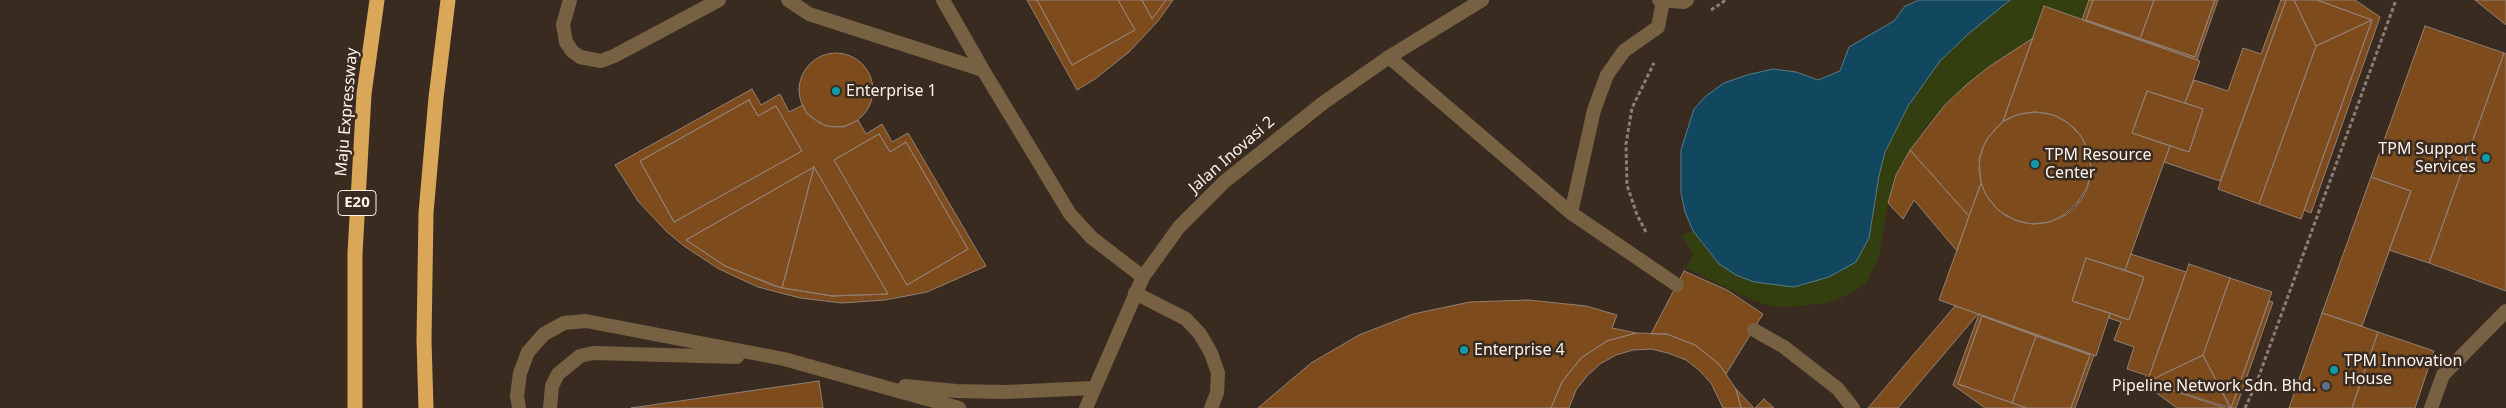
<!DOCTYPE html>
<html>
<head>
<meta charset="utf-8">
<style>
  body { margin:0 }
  canvas { display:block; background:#392b20 }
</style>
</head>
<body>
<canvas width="2506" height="408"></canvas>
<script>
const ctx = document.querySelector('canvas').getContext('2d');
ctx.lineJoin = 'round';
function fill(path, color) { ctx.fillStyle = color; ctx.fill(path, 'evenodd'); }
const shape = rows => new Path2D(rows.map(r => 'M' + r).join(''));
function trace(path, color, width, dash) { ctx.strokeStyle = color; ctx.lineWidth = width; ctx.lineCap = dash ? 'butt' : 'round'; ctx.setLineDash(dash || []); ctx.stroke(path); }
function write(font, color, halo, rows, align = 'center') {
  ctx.font = font + ' "Noto Sans",sans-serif'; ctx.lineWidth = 5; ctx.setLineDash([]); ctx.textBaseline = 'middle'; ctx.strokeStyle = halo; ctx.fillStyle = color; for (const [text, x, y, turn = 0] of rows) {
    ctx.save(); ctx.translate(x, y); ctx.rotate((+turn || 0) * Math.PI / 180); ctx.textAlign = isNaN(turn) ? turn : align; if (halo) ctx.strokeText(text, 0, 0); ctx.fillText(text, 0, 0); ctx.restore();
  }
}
const green = shape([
  [2010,0,2089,0,2082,20,2033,38,1989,66,1944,106,1926,127,1910,150,1896,175,1888,203,1879,257,1865,285,1843,297,1826,303,1789,307,1771,306,1752,300,1686,268,1693,254,1681,235,1693,231,1708,252,1736,275,1754,282,1794,287,1829,277,1843,270,1872,223,1879,176,1885,152,1908,106,1940,61,1967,35]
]);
const water = shape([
  [1919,0,2010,0,1967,35,1940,61,1908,106,1885,152,1879,176,1869,238,1856,262,1829,277,1794,287,1754,282,1736,275,1719,264,1693,231,1685,212,1681,193,1681,150,1694,109,1706,96,1724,83,1747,75,1773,69,1796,72,1818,80,1840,71,1849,47,1894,21,1905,6,1919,0]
]);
const building = shape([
  [1027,0,1037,0,1072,65,1135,30,1118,0,1142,0,1152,19,1166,0,1173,0,1158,21,1129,52,1095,79,1077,90,1027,0],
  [1037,0,1118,0,1135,30,1072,65,1037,0],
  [1142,0,1166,0,1152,19,1142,0],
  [2089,0,2093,0,2086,20,2195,57,2215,0,2218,0,2197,60,2082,20,2089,0],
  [2093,0,2154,0,2140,39,2086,20,2093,0],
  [2154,0,2215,0,2195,57,2140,39,2154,0],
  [2281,0,2286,0,2220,181,2164,162,2170,146,2189,152,2203,109,2185,103,2194,80,2228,91,2243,48,2261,54,2281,0],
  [2286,0,2294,0,2316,46,2259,204,2218,189,2286,0],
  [2294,0,2317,0,2372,20,2316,46,2294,0],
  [2317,0,2355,0,2380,17,2311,213,2304,210,2372,20,2317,0],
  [2475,0,2506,0,2506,25,2475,0],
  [2044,6,2200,61,2185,103,2147,91,2132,133,2170,146,2125,270,2086,258,2072,301,2110,313,2096,356,1939,300,1981,183,1986,195,1998,210,2015,220,2032,224,2050,222,2065,214,2078,202,2087,187,2091,170,2089,153,2081,136,2069,124,2054,115,2035,112,2016,115,2003,121,2044,6],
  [2372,20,2301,219,2259,204,2316,46,2372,20],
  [2425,26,2504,53,2429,263,2389,250,2411,191,2371,177,2425,26],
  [2033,38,2003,121,1986,140,1979,158,1981,183,1969,216,1910,150,1944,106,1966,85,1990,66,2033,38],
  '799 90a37 37 0 1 1 74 0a37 37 0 1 1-74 0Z',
  [2504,53,2506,54,2506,291,2429,263,2504,53],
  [752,89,761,105,780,94,789,112,803,105,807,114,826,126,844,127,858,120,866,134,882,124,892,142,908,133,986,266,927,292,885,300,842,303,800,298,758,287,719,269,684,246,667,232,638,201,615,165,752,89],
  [749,100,758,116,776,106,802,151,674,222,640,161,749,100],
  [879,134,890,152,906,142,968,249,907,285,834,160,879,134],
  [814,167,888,294,832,296,777,287,725,266,686,240,814,167],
  [2147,91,2203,109,2189,152,2132,133,2147,91],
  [749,100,758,116,776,106,802,151,674,222,640,161,749,100],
  '1979 168a56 56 0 1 1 112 0a56 56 0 1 1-112 0Z',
  [879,134,890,152,906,142,968,249,907,285,834,160,879,134],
  [1910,150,1969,216,1957,251,1914,200,1903,219,1888,203,1896,175,1910,150],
  [814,167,888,294,832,296,782,288,814,167],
  [814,167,782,288,725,266,686,240,814,167],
  [2371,177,2411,191,2362,326,2322,313,2371,177],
  [2131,254,2186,272,2147,382,2225,408,2177,408,2143,383,2146,375,2127,369,2134,347,2114,340,2121,322,2109,318,2110,313,2129,320,2144,277,2125,270,2131,254],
  [2086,258,2144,277,2129,320,2072,301,2086,258],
  [2189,264,2230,278,2203,355,2147,382,2189,264],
  [1684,271,1727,290,1763,314,1726,374,1719,364,1695,345,1667,334,1651,334,1684,271],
  [2230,278,2272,292,2231,408,2203,355,2230,278],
  [1528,300,1586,306,1617,315,1612,328,1636,333,1607,341,1581,358,1562,382,1551,408,1258,408,1311,363,1359,335,1413,314,1470,302,1528,300],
  [2269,301,2273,302,2236,408,2231,408,2269,301],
  [1955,306,1978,314,1898,408,1868,408,1955,306],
  [2322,313,2378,332,2352,408,2289,408,2322,313],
  [1979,314,2094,355,2075,408,2071,408,2090,355,1982,316,1958,384,2027,408,1985,408,1953,385,1979,314],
  [1982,316,2036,336,2012,403,1958,384,1982,316],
  [2378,332,2434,351,2415,408,2352,408,2378,332],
  [1636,333,1667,334,1695,345,1719,364,1736,389,1741,408,1723,408,1711,383,1699,370,1686,360,1668,353,1651,349,1633,350,1616,355,1600,364,1587,376,1576,390,1569,408,1551,408,1562,382,1581,358,1607,341,1636,333],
  [2036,336,2090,355,2071,408,2027,408,2012,403,2036,336],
  [2203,355,2230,408,2147,382,2203,355],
  [819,381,823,408,631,408,819,381],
  [1736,389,1754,408,1741,408,1736,389],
  [1764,399,1774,408,1755,408,1764,399]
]);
const path = shape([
  [1711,10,1726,0],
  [1646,232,1637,215,1627,185,1626,144,1632,108,1654,63],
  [2245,408,2256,384,2396,0]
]);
const service = shape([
  [570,0,563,25,566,42,572,51,580,57,601,61,614,56,719,0],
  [788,0,809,14,983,70],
  [943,0,983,70,1070,214,1092,238,1143,277],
  [1389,57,1571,213,1677,285],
  [1571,213,1594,110,1607,75,1624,51,1658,27,1663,1],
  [1135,293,1186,319,1200,334,1211,353,1218,373,1217,393,1211,408],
  [1754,330,1784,347,1838,389,1853,408],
  [905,386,956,391,1005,392,1094,388],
  [519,408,517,396,520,373,528,352,544,334,564,323,586,321,784,359,959,408],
  [550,408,552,386,558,374,580,356,593,353,737,357],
  [2431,408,2443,375,2506,311]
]);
const minor = shape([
  [1659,0,1684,2,1687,0],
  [1086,408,1143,277,1179,227,1224,182,1323,103,1389,57,1482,0]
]);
const motorway = shape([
  [355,408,355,253,364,94,377,0],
  [426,408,424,340,426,213,436,98,448,0]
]);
const markers = [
  [836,91,5,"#0f9aa8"],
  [2486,158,5,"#0f9aa8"],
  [2035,164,5,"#0f9aa8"],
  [1464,350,5,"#0f9aa8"],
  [2334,370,5,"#0f9aa8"],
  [2326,386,5,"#5c6f8a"]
];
const shields = [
  [357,203,38]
];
const shieldNames = [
  ["E20",357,203]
];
const poiNames = [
  ["Enterprise 1",846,91],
  ["TPM Support",2476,149,"right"],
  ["Services",2476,167,"right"],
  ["TPM Resource",2045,155],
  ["Center",2045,173],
  ["Enterprise 4",1474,350],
  ["TPM Innovation",2344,361],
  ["House",2344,379],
  ["Pipeline Network Sdn. Bhd.",2316,386,"right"]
];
const streetNames = [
  ["Maju Expressway",347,112,-85],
  ["Jalan Inovasi 2",1232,155,-41]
];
fill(green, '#333f0e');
fill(water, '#124760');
trace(water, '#587b8a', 1);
fill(building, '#7e4b1d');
trace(building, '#918074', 1);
trace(path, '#8a7e75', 3, [4, 2.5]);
trace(service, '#766143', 14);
trace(minor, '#766143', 14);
trace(motorway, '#daa657', 15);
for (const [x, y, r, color] of markers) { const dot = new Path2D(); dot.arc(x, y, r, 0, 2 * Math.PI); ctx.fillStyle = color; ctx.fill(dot); trace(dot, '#392b20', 2); }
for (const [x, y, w] of shields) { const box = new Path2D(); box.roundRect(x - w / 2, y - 12.5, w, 25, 4); ctx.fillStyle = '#392b20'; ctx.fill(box); trace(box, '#fdf3ec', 1); }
write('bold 15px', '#fdf3ec', null, shieldNames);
write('16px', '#fdf3ec', '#392b20', poiNames, 'left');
write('16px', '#fdf3ec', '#392b20', streetNames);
</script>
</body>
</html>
